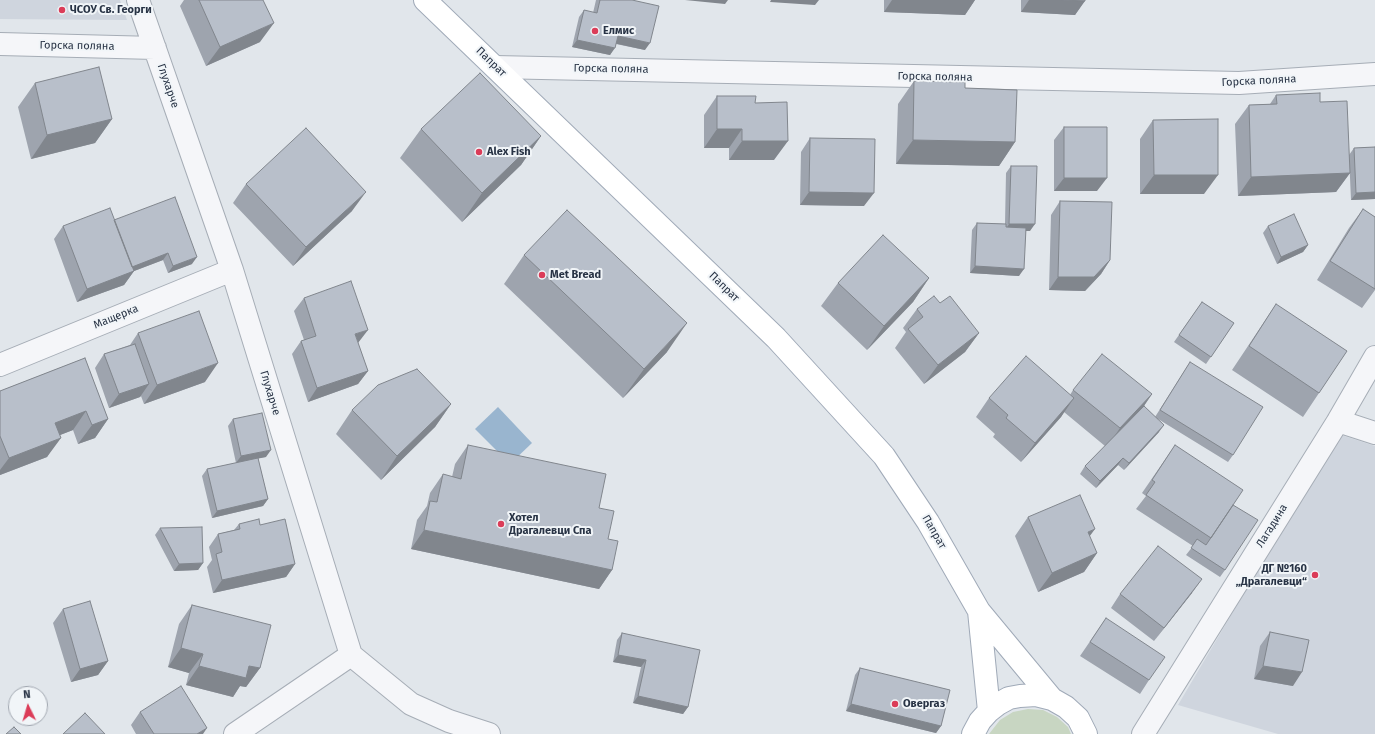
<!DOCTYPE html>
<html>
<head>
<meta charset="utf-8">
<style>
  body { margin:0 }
  #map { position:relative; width:1375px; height:734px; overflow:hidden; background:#e1e6eb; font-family:"Fira Sans",sans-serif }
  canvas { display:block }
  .north { position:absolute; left:8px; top:686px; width:40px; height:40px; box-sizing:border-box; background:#f1f5f8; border:1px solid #a1a7b0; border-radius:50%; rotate:355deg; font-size:11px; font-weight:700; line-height:16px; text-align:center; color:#283345 }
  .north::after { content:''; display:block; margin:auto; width:14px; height:18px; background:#db3c58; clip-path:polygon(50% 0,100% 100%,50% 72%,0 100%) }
</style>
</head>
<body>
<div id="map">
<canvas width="1375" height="734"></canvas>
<div class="north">N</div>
</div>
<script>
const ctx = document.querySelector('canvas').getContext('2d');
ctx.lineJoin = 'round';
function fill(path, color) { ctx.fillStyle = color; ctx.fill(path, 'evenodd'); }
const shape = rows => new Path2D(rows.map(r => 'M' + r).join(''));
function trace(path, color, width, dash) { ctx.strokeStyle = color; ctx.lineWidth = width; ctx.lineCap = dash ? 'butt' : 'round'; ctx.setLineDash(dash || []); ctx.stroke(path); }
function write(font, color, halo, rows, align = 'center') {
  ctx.font = font + ' "Fira Sans",sans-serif'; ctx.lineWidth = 4; ctx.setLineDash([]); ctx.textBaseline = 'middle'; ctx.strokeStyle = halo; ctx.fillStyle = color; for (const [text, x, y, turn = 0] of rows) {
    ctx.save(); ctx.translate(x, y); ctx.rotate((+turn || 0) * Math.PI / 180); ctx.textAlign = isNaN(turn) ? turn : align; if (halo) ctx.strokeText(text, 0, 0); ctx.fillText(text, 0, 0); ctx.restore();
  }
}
const built = shape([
  [0,0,120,0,127,20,0,19],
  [1338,434,1375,446,1375,734,1278,734,1178,705]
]);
const green = shape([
  [1028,709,1043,710,1057,717,1068,727,1071,734,989,734,1000,720,1013,712]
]);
const water = shape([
  [498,407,532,443,510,464,475,429]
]);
const minor = shape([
  [138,0,232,270,351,655,235,734],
  [0,44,155,48],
  [495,67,1239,83,1375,74],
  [0,365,232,270],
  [1338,421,1375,433],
  [351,655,411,704,449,721,489,734],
  [1143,734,1338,421,1375,357]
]);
const major = shape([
  [425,0,776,338,884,456,928,522,979,611,1052,699],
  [979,611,989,711],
  [973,734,980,721,989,711,998,704,1009,698,1020,696,1036,695,1052,699,1066,707,1078,718,1086,734]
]);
const wall = shape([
  [184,0,263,0,260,42,206,66,180,6],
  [596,0,632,0,645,50,616,44,610,55,572,47,579,17,584,10,593,13],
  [884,0,975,0,965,15,884,12],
  [1021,0,1085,0,1075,15,1021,12],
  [914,81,1015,142,999,166,896,164,898,104],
  [35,83,112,119,95,143,31,159,18,107],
  [1276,95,1320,102,1350,173,1336,192,1238,196,1235,124,1249,105,1270,104],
  [717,96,755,103,774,160,729,160,729,148,704,148,704,115],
  [1153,120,1204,194,1140,194,1140,139],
  [1064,127,1097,191,1054,191,1054,140],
  [421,129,541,136,521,165,462,222,400,158],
  [810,138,864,206,800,205,801,152],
  [1375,147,1375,199,1351,200,1349,155,1354,148],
  [1011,166,1030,231,1026,231,1019,276,970,273,972,230,977,223,1005,224,1006,173],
  [246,184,352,211,293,266,233,203],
  [1060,201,1110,260,1101,274,1085,291,1049,290,1051,215],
  [1363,209,1375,217,1375,290,1362,308,1317,280,1349,228],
  [114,220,192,264,168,273,163,260,134,271,124,285,77,302,54,239,63,226],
  [1268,226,1308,245,1303,252,1277,264,1263,233],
  [524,255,667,352,623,398,504,284],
  [929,278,913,302,867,350,821,306,838,283],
  [304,298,358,343,368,371,358,384,308,402,292,354,301,341,304,340,294,311],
  [1202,302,1234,323,1206,364,1174,342],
  [940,303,979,333,965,352,924,384,895,348,906,332,903,328,917,309],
  [1276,304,1319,393,1303,417,1232,370],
  [138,333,205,382,144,404,141,396,140,397,109,408,95,368,104,354,130,345],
  [85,358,108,419,95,438,78,444,73,430,60,435,47,457,0,475,0,391],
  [1190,362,1233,455,1228,462,1158,419,1159,432,1124,470,1118,465,1096,488,1080,474,1085,466,1105,446,1064,412,1061,417,1021,462,993,437,995,434,976,417,989,398,1070,395,1073,390,1152,394,1144,406,1155,417],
  [451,404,435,427,381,480,336,434,352,410],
  [233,419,266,457,258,458,268,499,263,506,212,518,202,476,207,469,236,463,228,426],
  [468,445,599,508,608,539,612,570,599,589,411,549,417,520,427,506,430,493,443,474,452,477,455,464],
  [1175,445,1233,505,1225,570,1220,577,1186,555,1193,546,1136,509,1146,496,1142,493],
  [1028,517,1097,553,1084,572,1038,592,1015,536],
  [239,524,260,525,295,564,286,577,213,593,207,567,212,560,209,547,218,534,234,530],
  [160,528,203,563,198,570,174,571,155,535],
  [1192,593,1154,641,1111,608,1120,594],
  [192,605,260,668,246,687,240,686,233,697,186,685,189,673,168,667,179,624],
  [63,609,108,661,98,675,71,682,53,623],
  [1106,618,1149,680,1140,694,1080,656],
  [1270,632,1293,686,1254,679,1260,646],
  [622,633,688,707,683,714,633,703,641,667,613,662,617,640],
  [860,668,941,726,936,733,846,711,855,675],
  [140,712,203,734,136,734,131,725]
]);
const shadedWall = shape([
  [685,0,728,0,725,4],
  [771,0,819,0,815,5,770,2],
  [892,0,975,0,965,15,884,12],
  [1029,0,1062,0,1085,1,1075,15,1021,12],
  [274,23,260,42,206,66,220,47],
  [618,36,650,43,645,50,613,43],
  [577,40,615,48,610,55,572,47],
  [112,119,95,143,31,159,47,135],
  [717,129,742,129,729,148,704,148],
  [541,136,521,165,462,222,482,193],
  [913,140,1015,142,999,166,896,164],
  [742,141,788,141,774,160,729,160],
  [1350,173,1336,192,1238,196,1251,177],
  [1154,175,1218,175,1204,194,1140,194],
  [1064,178,1107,178,1097,191,1054,191],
  [366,192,352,211,293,266,306,247],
  [809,192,874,193,864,206,800,205],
  [1375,192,1375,199,1351,200,1356,193],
  [1009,224,1035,224,1030,231,1005,231],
  [1308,245,1303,252,1277,264,1281,257],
  [168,253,163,260,121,276,126,269],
  [197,257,192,264,168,273,173,266],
  [1110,260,1101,274,1085,291,1049,290,1058,277],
  [975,266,1024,269,1019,276,970,273],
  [134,271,124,285,77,302,87,289],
  [929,278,913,302,867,350,884,326],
  [687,323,667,352,623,398,644,369],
  [368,330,358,343,355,334],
  [979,333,965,352,924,384,938,365],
  [218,363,205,382,144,404,157,385],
  [368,371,358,384,308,402,317,388],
  [149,384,140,397,109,408,119,394],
  [1152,394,1139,413,1107,447,1120,428],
  [1074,398,1061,417,1021,462,1035,443],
  [451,404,435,427,381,480,397,456],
  [86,411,73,430,42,442,55,423],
  [108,419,95,438,78,444,92,425],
  [1164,425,1159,432,1124,470,1129,463],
  [61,438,47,457,0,475,0,470,9,458],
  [271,450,266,457,236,463,241,456],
  [1123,458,1118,465,1096,488,1100,481],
  [268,499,263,506,212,518,217,511],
  [1095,529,1081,548,1088,532],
  [424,530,612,570,599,589,411,549],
  [1097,553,1084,572,1038,592,1052,573],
  [203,563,198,570,174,571,179,564],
  [295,564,286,577,213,593,222,580],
  [1202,579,1192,593,1154,641,1164,628],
  [181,648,203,654,189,673,168,667],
  [618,655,646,660,641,667,613,662],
  [108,661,98,675,71,682,80,669],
  [199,666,249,666,260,668,246,687,240,686,233,697,186,685],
  [1263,666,1302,672,1293,686,1254,679],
  [638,696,688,707,683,714,633,703],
  [851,704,941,726,936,733,846,711],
  [207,728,203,734,197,734]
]);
const building = shape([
  [199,0,263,0,274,23,220,47,199,0],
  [600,0,632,0,659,6,650,43,618,36,615,48,577,40,584,10,597,13,600,0],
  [1062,0,1085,0,1085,1,1062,0],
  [99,67,112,119,47,135,35,83,99,67],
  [480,73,541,136,482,193,421,129,480,73],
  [914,81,965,82,965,88,1017,90,1015,142,913,140,914,81],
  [1320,93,1320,102,1347,101,1350,173,1251,177,1249,105,1277,104,1276,95,1320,93],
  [717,96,756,96,755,103,787,102,788,141,742,141,742,129,717,129,717,96],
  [1218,119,1218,175,1154,175,1153,120,1218,119],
  [1064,127,1107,127,1107,178,1064,178,1064,127],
  [306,128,366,192,306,247,246,184,306,128],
  [810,138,875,139,874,193,809,192,810,138],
  [1375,147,1375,192,1356,193,1354,148,1375,147],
  [1011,166,1037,166,1035,224,1009,224,1011,166],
  [175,197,197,257,173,266,168,253,132,267,114,220,175,197],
  [1060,201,1112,202,1110,260,1094,277,1058,277,1060,201],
  [110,208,134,271,87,289,63,226,110,208],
  [1363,209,1375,217,1375,289,1330,261,1363,209],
  [567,210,687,323,644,369,524,255,567,210],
  [1294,214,1308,245,1281,257,1268,226,1294,214],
  [977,223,1006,224,1006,227,1026,228,1024,269,975,266,977,223],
  [883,235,929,278,884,326,838,283,883,235],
  [351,281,368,330,355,334,368,371,317,388,301,341,316,336,304,298,351,281],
  [934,296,940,303,950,296,979,333,938,365,908,329,923,317,917,309,934,296],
  [1202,302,1234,323,1211,357,1179,335,1202,302],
  [1276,304,1347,351,1319,393,1249,346,1276,304],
  [199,311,218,363,157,385,138,333,199,311],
  [135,344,149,384,119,394,104,354,135,344],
  [1102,354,1152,394,1120,428,1073,390,1102,354],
  [1026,356,1074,398,1035,443,1006,418,1008,415,989,398,1026,356],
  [85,358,108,419,92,425,86,411,55,423,61,438,9,458,0,436,0,391,85,358],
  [1190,362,1263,407,1233,455,1160,410,1190,362],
  [417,369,451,404,397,456,352,410,378,385,417,369],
  [1144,406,1164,425,1129,463,1123,458,1100,481,1085,466,1144,406],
  [262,413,271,450,241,456,233,419,262,413],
  [468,445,606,474,599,508,614,511,608,539,618,541,612,570,424,530,430,501,437,502,443,474,461,479,468,445],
  [1175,445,1243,490,1211,538,1146,495,1155,482,1152,480,1175,445],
  [258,458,268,499,217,511,207,469,258,458],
  [1080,495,1095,529,1088,532,1097,553,1052,573,1028,517,1080,495],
  [1233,505,1258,520,1225,570,1191,548,1197,539,1206,545,1233,505],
  [259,519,260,525,285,519,295,564,222,580,216,554,222,552,218,534,240,529,239,524,259,519],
  [202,527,203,563,179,564,160,528,202,527],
  [1158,546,1202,579,1164,628,1120,594,1158,546],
  [90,601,108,661,80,669,63,609,90,601],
  [192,605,271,625,260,668,249,666,246,678,199,666,203,654,181,648,192,605],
  [1106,618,1165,657,1149,680,1090,642,1106,618],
  [1270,632,1309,640,1302,672,1263,666,1270,632],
  [622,633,700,650,688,707,638,696,646,660,618,655,622,633],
  [860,668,950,690,941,726,851,704,860,668],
  [181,686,207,728,197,734,154,734,140,712,181,686],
  [85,713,105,734,63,734,85,713],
  [14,727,21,734,6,734,14,727]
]);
const markers = [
  [62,10,4,"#db3c58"],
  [595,31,4,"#db3c58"],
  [479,152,4,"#db3c58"],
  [542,275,4,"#db3c58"],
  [501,524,4,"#db3c58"],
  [1315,575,4,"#db3c58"],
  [895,704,4,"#db3c58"]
];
const poiNames = [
  ["ЧСОУ Св. Георги",70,10],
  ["Елмис",603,31],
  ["Alex Fish",487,152],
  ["Met Bread",550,275],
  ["Хотел",509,518],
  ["Драгалевци Спа",509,531],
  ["ДГ №160",1307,569,"right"],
  ["„Драгалевци“",1307,582,"right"],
  ["Овергаз",903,704]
];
const streetNames = [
  ["Горска поляна",77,46,1],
  ["Папрат",491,62,44],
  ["Горска поляна",611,69,1],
  ["Горска поляна",935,77,1],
  ["Горска поляна",1259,81,-3],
  ["Глухарче",168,86,71],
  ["Папрат",724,287,44],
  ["Мащерка",116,317,-22],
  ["Глухарче",270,393,73],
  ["Лагадина",1272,526,-58],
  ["Папрат",934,532,60]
];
fill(built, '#cfd5de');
fill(green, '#c8d6c2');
fill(water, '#99b5cf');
trace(minor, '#a6adb6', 24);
trace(major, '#a0aab8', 24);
trace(minor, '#f5f6f9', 22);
trace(major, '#fff', 22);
fill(wall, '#9ea4ae');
fill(shadedWall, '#81868d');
fill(building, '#b8bfca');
trace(building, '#81868d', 1);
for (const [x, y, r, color] of markers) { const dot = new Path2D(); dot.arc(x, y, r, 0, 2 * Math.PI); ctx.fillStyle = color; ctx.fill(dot); trace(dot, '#f1f5f8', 1.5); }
write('bold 11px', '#283345', '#f1f5f8', poiNames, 'left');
write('11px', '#283345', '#f1f5f8', streetNames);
</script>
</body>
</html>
